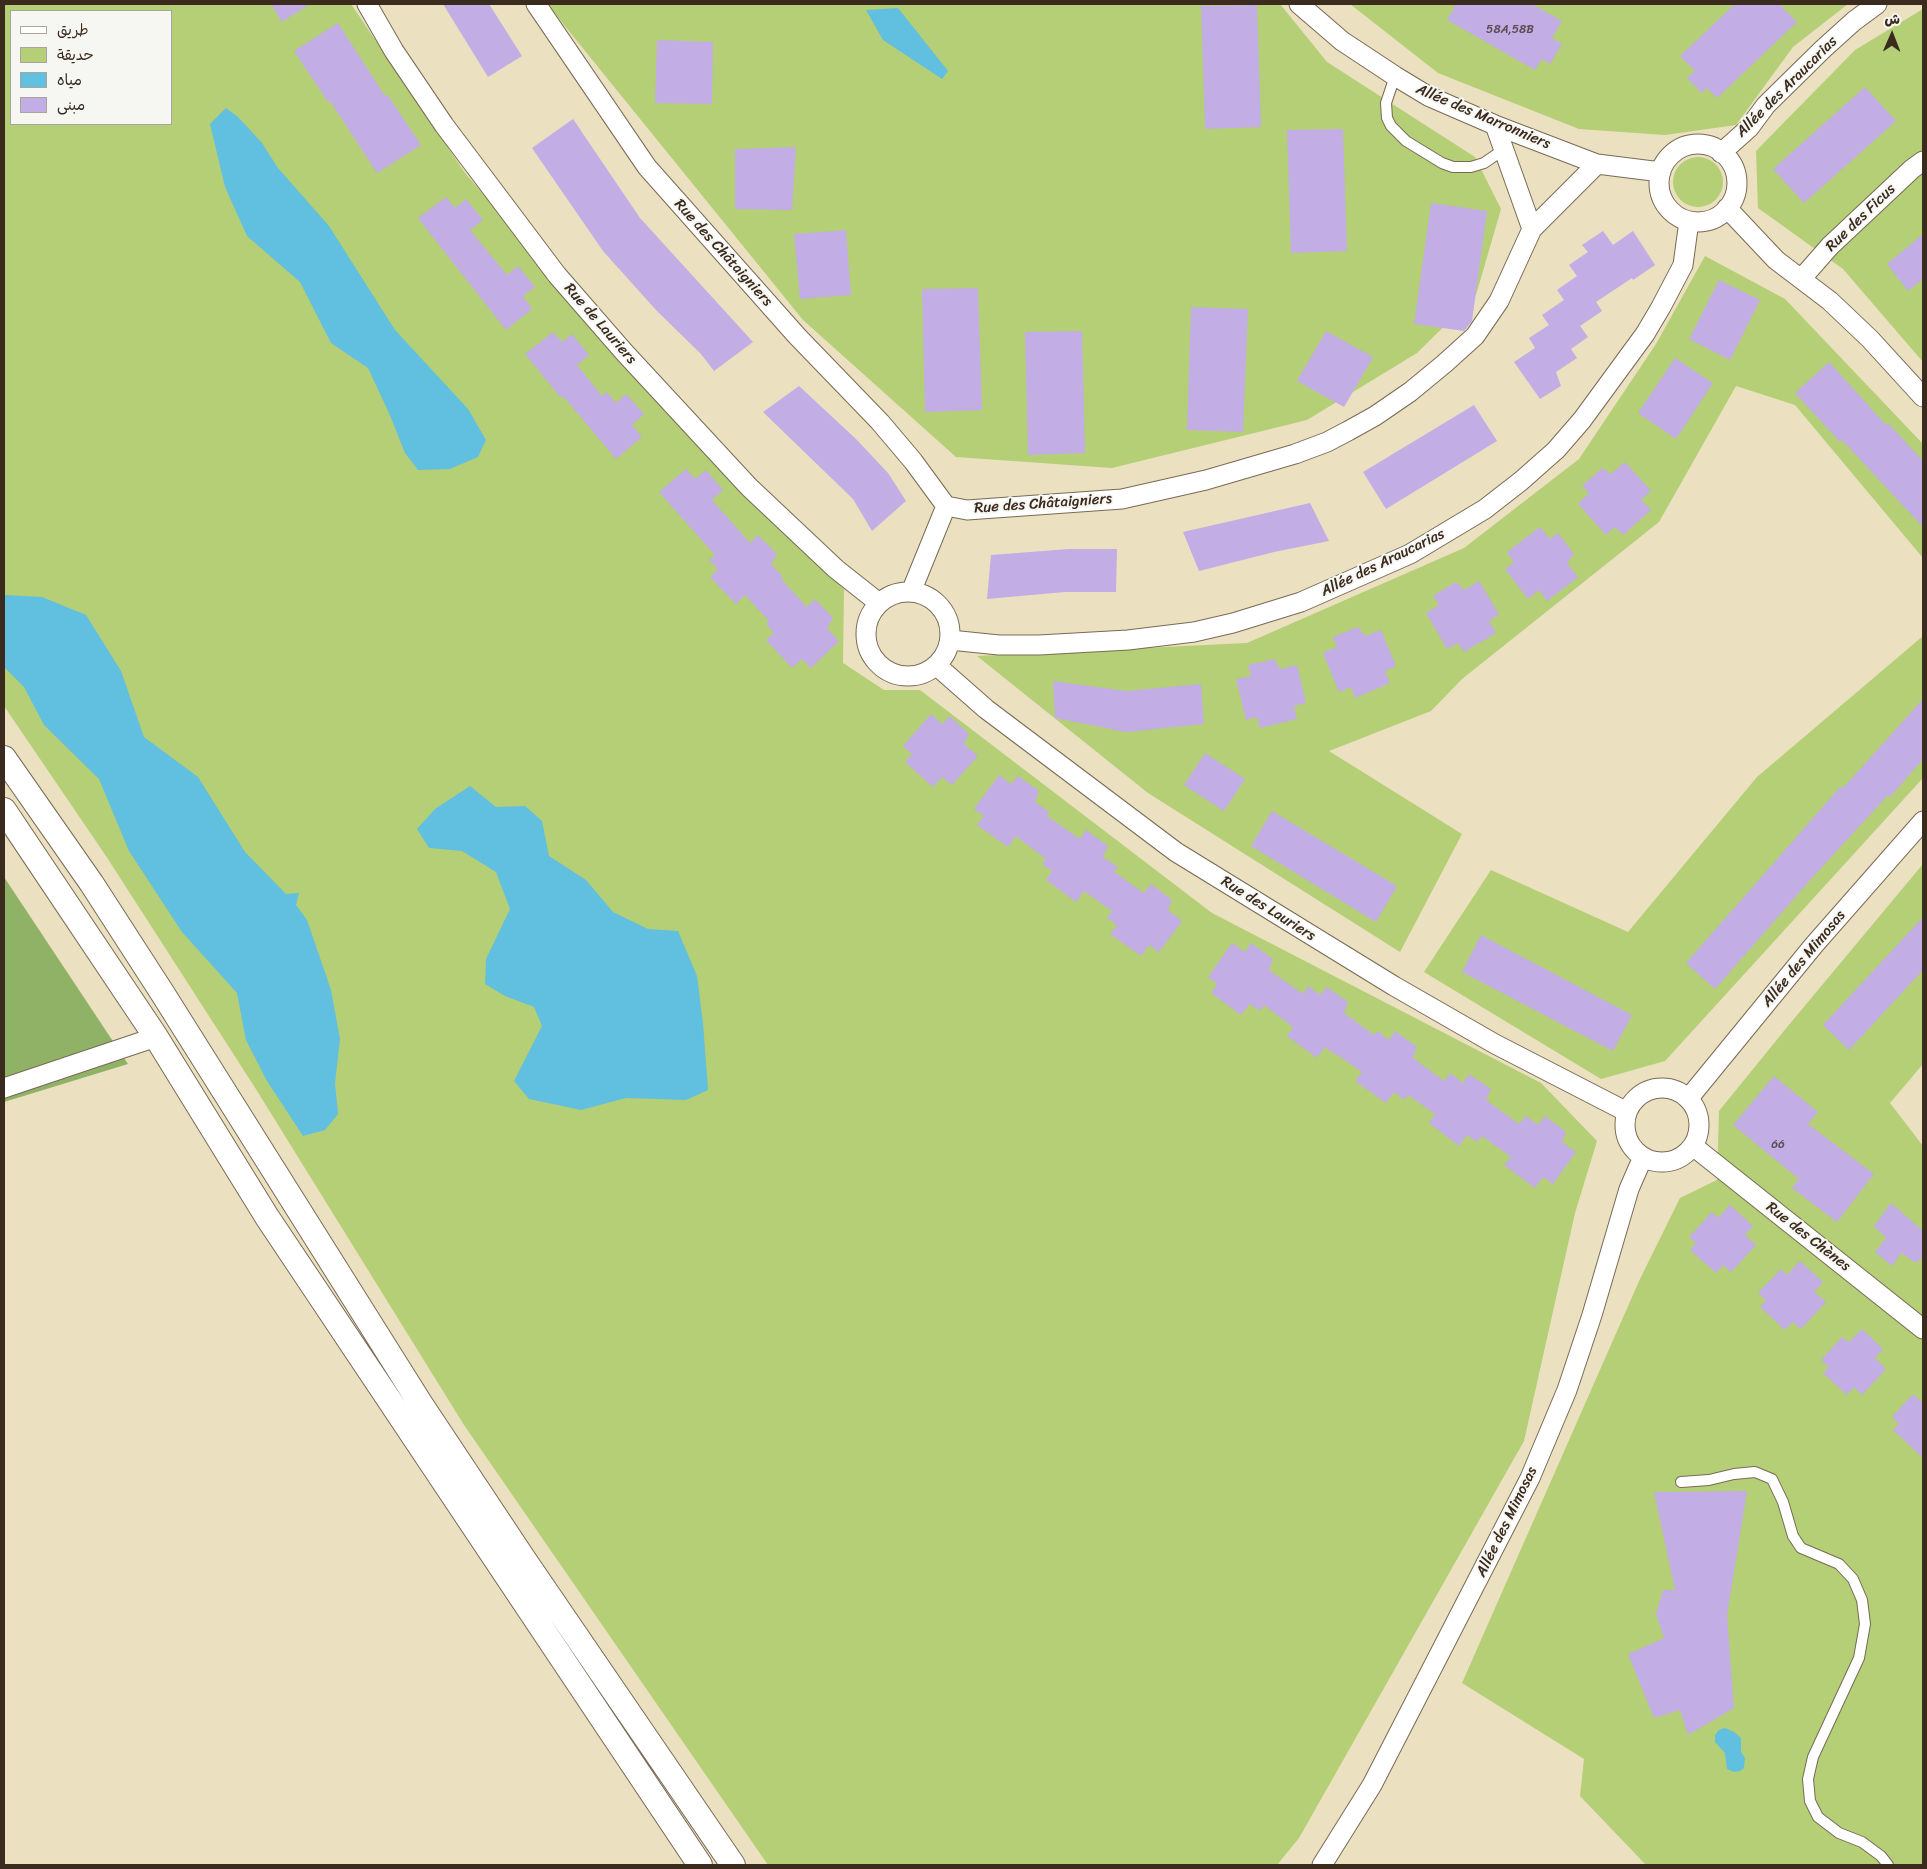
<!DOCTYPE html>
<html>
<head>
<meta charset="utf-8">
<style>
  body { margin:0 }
  #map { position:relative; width:1927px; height:1869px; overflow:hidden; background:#ebe0bf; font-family:Sriracha,"Playpen Sans Arabic",sans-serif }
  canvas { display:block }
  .frame { position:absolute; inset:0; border:5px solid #3b2a1e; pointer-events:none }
  .legend { position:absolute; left:10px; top:10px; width:162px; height:115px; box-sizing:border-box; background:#f6f6f2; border:1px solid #aba49d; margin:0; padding:6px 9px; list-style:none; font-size:15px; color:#3b2a1e }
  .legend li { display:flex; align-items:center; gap:10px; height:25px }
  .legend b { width:25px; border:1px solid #aba49d }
  .north { position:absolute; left:1867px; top:10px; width:50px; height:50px; -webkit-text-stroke:4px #f6f6f2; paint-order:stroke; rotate:1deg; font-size:14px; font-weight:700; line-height:20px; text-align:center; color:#3b2a1e }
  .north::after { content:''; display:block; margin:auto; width:18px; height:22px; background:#3b2a1e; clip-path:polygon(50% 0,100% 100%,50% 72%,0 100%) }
</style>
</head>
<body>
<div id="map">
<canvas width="1927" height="1869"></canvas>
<div class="frame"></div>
<ul class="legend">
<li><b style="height:6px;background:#fff"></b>طريق</li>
<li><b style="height:14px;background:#b4cf75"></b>حديقة</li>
<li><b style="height:14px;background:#61bfdf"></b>مياه</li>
<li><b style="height:14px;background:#c2ade5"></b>مبنى</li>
</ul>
<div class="north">ش</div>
</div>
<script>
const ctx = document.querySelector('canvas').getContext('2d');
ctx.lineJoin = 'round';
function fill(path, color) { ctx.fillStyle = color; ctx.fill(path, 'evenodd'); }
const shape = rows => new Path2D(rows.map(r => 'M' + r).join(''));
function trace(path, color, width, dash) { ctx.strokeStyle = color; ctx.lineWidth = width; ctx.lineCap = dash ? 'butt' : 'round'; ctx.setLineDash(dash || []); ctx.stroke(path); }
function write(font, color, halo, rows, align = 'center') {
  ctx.font = font + ' Sriracha,sans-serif'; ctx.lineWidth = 4; ctx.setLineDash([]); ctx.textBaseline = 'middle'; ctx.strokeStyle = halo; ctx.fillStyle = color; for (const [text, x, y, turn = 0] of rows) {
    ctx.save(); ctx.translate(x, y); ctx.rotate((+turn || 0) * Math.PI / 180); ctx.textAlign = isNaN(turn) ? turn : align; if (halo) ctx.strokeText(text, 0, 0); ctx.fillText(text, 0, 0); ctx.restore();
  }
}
const green = shape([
  [4,4,351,4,465,173,697,442,844,589,843,663,884,690,920,690,1212,913,1541,1083,1597,1141,1575,1213,1524,1441,1299,1838,1277,1865,768,1865,464,1425,254,1086,106,856,4,706],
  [11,11,171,11,171,124,11,124],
  [547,4,1280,4,1327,62,1475,157,1501,209,1476,295,1417,353,1307,420,1112,468,956,457,803,320],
  [1350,4,1848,4,1793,47,1736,125,1665,135,1579,129,1438,73],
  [1923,9,1923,362,1843,269,1758,208,1756,151,1855,50],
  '1673 182a25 25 0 1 1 50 0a25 25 0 1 1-50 0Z',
  [1705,256,1785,299,1923,444,1923,558,1795,405,1736,386,1659,522,1462,679,1431,711,1329,751,1462,834,1400,952,1148,793,977,656,1247,643,1464,548,1579,459,1656,344],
  [1923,636,1923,778,1665,1061,1601,1079,1424,972,1491,870,1628,932,1757,777],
  [1923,864,1923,1064,1890,1103,1923,1146,1923,1865,1646,1865,1580,1796,1584,1759,1462,1683,1640,1279,1680,1198,1717,1180,1719,1111,1788,1026]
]);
const forest = shape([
  [4,877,128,1064,4,1102]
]);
const water = shape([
  [898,8,948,71,942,79,883,40,866,10],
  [226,108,238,117,262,143,278,168,329,226,395,330,468,409,486,440,478,457,450,469,418,470,405,453,389,413,368,368,331,343,300,282,247,236,225,187,210,124],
  [4,595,42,597,86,615,121,671,144,737,198,777,245,852,286,894,299,893,296,905,307,920,331,990,340,1039,335,1083,338,1114,325,1130,303,1136,267,1081,246,1040,237,993,182,932,129,851,99,779,44,725,24,687,4,667],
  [470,786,496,807,525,806,542,821,549,856,586,880,613,912,648,929,678,931,697,976,703,1023,708,1090,686,1100,626,1098,581,1110,529,1099,514,1081,542,1026,534,1007,505,996,485,984,486,959,510,909,496,872,462,851,429,848,417,829,435,809],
  [1725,1728,1734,1732,1741,1738,1741,1752,1745,1758,1744,1768,1740,1771,1734,1772,1727,1769,1725,1753,1715,1742,1715,1735,1719,1730]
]);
const building = shape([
  [271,4,310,4,282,22],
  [443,4,489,4,522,56,488,77],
  [1456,4,1532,4,1562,21,1552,38,1562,44,1550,64,1542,59,1535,70,1447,20],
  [1735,4,1779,4,1797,22,1717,98,1707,88,1702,93,1687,78,1695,71,1680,56],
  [1257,5,1261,127,1205,129,1201,6],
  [338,23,385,96,387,94,421,145,377,173,330,101,328,102,294,51],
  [657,40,713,42,712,104,655,103],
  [1865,87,1896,121,1804,203,1773,169],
  [573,119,640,218,753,342,714,371,701,354,656,310,603,251,532,148],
  [1343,129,1347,251,1291,253,1287,130],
  [796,147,792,210,735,209,735,149],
  [446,197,455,208,466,199,483,220,470,230,507,275,518,266,535,287,523,296,532,309,506,330,418,218],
  [1431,203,1487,211,1472,321,1464,331,1414,324],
  [846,230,851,295,800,299,794,234],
  [1603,231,1613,245,1633,231,1655,265,1633,280,1632,278,1596,302,1602,311,1580,326,1588,337,1571,349,1577,358,1556,372,1561,386,1540,399,1514,362,1535,348,1529,338,1549,325,1542,315,1564,300,1557,290,1577,276,1569,265,1588,252,1582,245],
  [1923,234,1923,279,1908,291,1887,264],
  [1719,280,1760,300,1730,360,1689,339],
  [978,288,982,410,925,412,922,289],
  [1191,307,1248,309,1243,432,1187,430],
  [1082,331,1085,453,1028,455,1025,332],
  [1326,331,1373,357,1344,407,1297,381],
  [553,332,562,342,572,334,589,355,577,365,602,396,607,392,616,403,626,394,644,414,632,425,642,437,616,459,563,396,561,398,525,354],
  [1675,358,1713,383,1676,439,1638,413],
  [1829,362,1886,425,1888,423,1923,461,1923,527,1842,440,1840,442,1795,393],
  [799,386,856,439,888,473,906,501,872,531,853,499,763,412],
  [1474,405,1497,441,1386,509,1363,472],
  [1625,462,1651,491,1641,500,1651,510,1623,535,1615,527,1606,535,1578,504,1589,493,1582,486,1602,468,1611,474],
  [686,469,695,479,706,470,723,490,712,500,750,543,758,535,777,554,771,564,783,577,781,579,807,607,815,599,833,618,827,628,839,641,811,668,802,659,792,668,766,640,774,633,766,624,769,621,745,595,736,604,710,577,718,569,709,560,715,555,659,492],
  [1310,503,1329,541,1274,552,1199,571,1183,532],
  [1540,527,1550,539,1558,533,1574,554,1567,563,1578,577,1547,601,1539,590,1528,599,1505,569,1514,562,1507,552],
  [1069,549,1117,549,1116,592,1065,592,987,599,991,555],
  [1479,581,1499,614,1489,621,1496,633,1464,652,1458,643,1447,649,1426,613,1439,605,1433,596,1456,582,1464,590],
  [1358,627,1365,636,1381,630,1396,666,1385,671,1390,683,1355,698,1351,687,1339,692,1323,653,1337,647,1333,637],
  [1274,659,1280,669,1297,665,1306,703,1294,706,1297,719,1260,728,1257,717,1246,720,1236,679,1251,676,1248,665],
  [1053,681,1126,691,1201,684,1204,724,1126,732,1055,718],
  [1923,699,1923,759,1890,797,1888,795,1812,878,1715,989,1686,963,1841,786,1843,788],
  [931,714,942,724,950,716,969,734,964,744,978,756,952,785,942,777,933,787,905,762,912,754,903,746],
  [1205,753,1245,779,1224,811,1184,785],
  [999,775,1011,784,1018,776,1039,791,1035,802,1049,812,1047,816,1080,839,1086,830,1108,846,1103,857,1118,867,1114,872,1144,893,1151,884,1172,900,1168,910,1182,921,1159,952,1149,945,1141,956,1110,934,1117,925,1107,918,1112,911,1084,891,1076,902,1046,880,1052,871,1042,864,1046,859,1016,836,1008,847,977,825,984,816,974,809],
  [1272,811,1397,886,1376,922,1251,846],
  [1923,917,1923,970,1849,1050,1823,1025],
  [1481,935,1632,1015,1613,1051,1462,972],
  [1232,943,1245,952,1251,943,1273,959,1269,970,1303,994,1308,986,1320,995,1327,987,1348,1002,1344,1013,1374,1035,1377,1031,1389,1040,1395,1031,1417,1047,1413,1058,1444,1081,1450,1073,1463,1083,1469,1074,1491,1089,1486,1100,1519,1124,1526,1116,1538,1125,1545,1116,1566,1132,1562,1142,1576,1152,1553,1184,1543,1177,1535,1188,1504,1165,1511,1157,1482,1136,1477,1142,1467,1135,1459,1146,1429,1123,1435,1114,1408,1095,1404,1100,1394,1092,1386,1103,1355,1081,1362,1072,1336,1054,1335,1055,1325,1047,1317,1058,1287,1036,1293,1027,1264,1005,1260,1011,1250,1004,1241,1015,1211,993,1217,984,1208,977],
  [1774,1076,1818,1112,1808,1124,1874,1174,1837,1222,1792,1188,1799,1179,1733,1125],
  [1891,1203,1923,1231,1923,1256,1916,1263,1901,1253,1892,1266,1875,1252,1886,1238,1874,1226],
  [1730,1205,1753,1226,1745,1235,1756,1245,1731,1272,1723,1265,1716,1273,1690,1250,1696,1243,1689,1237,1712,1212,1718,1218],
  [1800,1261,1823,1282,1814,1292,1826,1302,1801,1329,1793,1322,1785,1330,1760,1307,1766,1300,1758,1293,1781,1269,1787,1275],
  [1862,1329,1883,1349,1875,1358,1886,1369,1862,1395,1854,1387,1847,1395,1823,1373,1829,1367,1821,1360,1842,1337,1849,1342],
  [1913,1394,1923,1403,1923,1458,1893,1430,1899,1424,1892,1417],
  [1747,1491,1727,1615,1734,1708,1688,1735,1680,1710,1654,1718,1628,1654,1664,1638,1656,1614,1663,1590,1675,1590,1654,1492]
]);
const service = shape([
  [1395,76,1386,103,1387,118,1391,126,1406,141,1442,163,1453,167,1471,167,1484,163,1503,150],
  [1681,1482,1709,1480,1734,1474,1755,1472,1772,1479,1783,1502,1793,1536,1801,1548,1839,1564,1853,1579,1862,1600,1865,1624,1859,1658,1813,1757,1808,1779,1810,1801,1818,1817,1839,1833,1862,1842,1881,1856,1888,1865]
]);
const minor = shape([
  [367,4,394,51,444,125,557,275,624,352,749,487,836,569,879,603],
  [536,4,647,167,797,336,880,422,913,461,946,506,967,510,1122,499,1206,480,1295,454,1327,442,1348,431,1375,416,1410,392,1444,364,1475,336,1499,301,1532,229,1597,164],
  [1299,4,1342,41,1395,76,1428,96,1495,125,1597,164,1661,172],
  [1495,125,1532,229],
  '1659 183a39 39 0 1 1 78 0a39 39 0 1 1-78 0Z',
  [1721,153,1749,128,1766,105,1823,49,1854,21,1877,4],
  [1727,208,1776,260,1830,301,1870,339,1923,397],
  [1802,278,1830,246,1912,169,1923,161],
  [911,592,946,506],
  '866 634a42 42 0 1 1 84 0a42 42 0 1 1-84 0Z',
  [950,640,999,645,1039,645,1128,640,1194,632,1233,623,1301,602,1410,554,1485,509,1521,481,1556,450,1582,420,1645,334,1661,307,1683,265,1689,221],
  [936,665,986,709,1176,852,1394,986,1495,1044,1627,1112],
  '1625 1125a37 37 0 1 1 74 0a37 37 0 1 1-74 0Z',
  [4,1088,156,1037],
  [1688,1099,1814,945,1923,821],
  [1693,1146,1923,1329],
  [1322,1865,1372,1785,1530,1478,1567,1390,1592,1315,1629,1189,1643,1157]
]);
const tertiary = shape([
  [4,758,92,884,163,994,420,1403,523,1558,733,1865],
  [4,810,156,1037,267,1217,700,1865]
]);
const numberNames = [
  ["58A,58B",1510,30],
  ["66",1778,1145]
];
const streetNames = [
  ["Allée des Araucarias",1787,87,-45],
  ["Allée des Marronniers",1483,117,23],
  ["Rue des Ficus",1861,218,-44],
  ["Rue des Châtaigniers",723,253,48],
  ["Rue de Lauriers",600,324,49],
  ["Rue des Châtaigniers",1043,504,-4],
  ["Allée des Araucarias",1383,563,-26],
  ["Rue des Lauriers",1268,909,32],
  ["Allée des Mimosas",1804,959,-50],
  ["Rue des Chènes",1808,1237,38],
  ["Allée des Mimosas",1507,1522,-64]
];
fill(green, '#b4cf75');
fill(forest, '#8fb266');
fill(water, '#61bfdf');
fill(building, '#c2ade5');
trace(service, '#796a56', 12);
trace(minor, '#796a56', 21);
trace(tertiary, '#796a56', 26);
trace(service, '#fff', 10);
trace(minor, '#fff', 19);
trace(tertiary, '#fff', 24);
write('12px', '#5d4b50', null, numberNames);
write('15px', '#3b2a1e', '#f6f6f2', streetNames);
</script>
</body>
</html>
